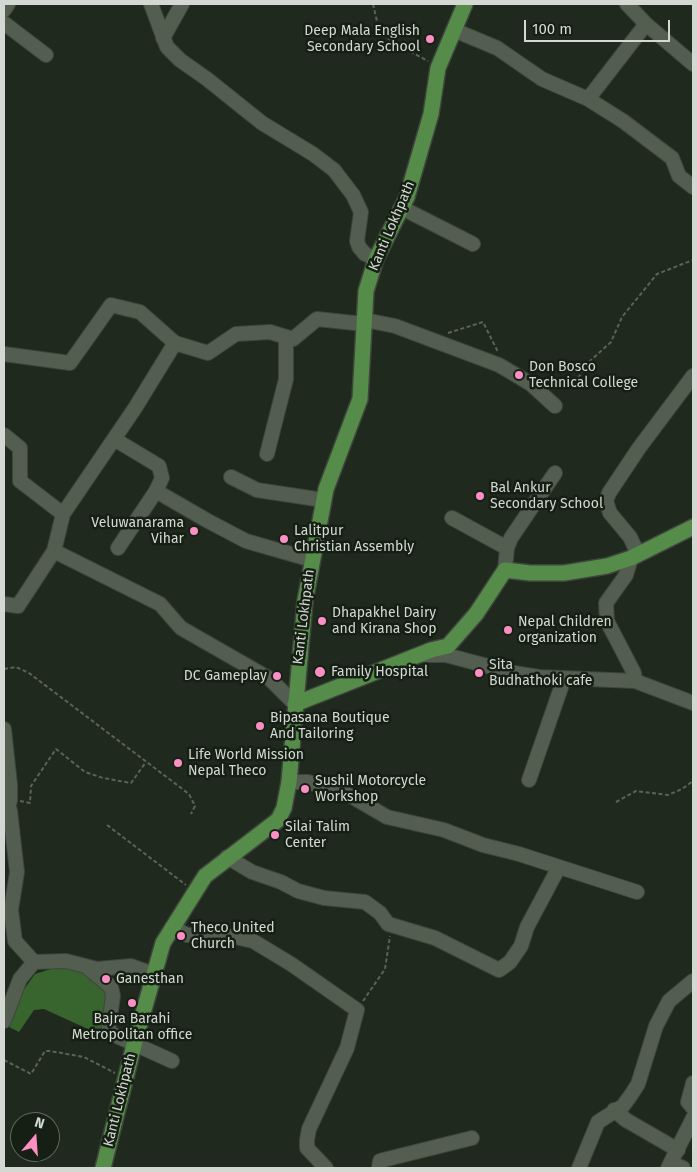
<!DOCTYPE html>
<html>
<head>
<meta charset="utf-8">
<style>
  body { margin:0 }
  #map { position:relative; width:697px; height:1172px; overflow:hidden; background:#1f291d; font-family:"Fira Sans",sans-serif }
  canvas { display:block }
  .frame { position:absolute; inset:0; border:5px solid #d3d9d2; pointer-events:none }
  .north { position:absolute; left:10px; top:1112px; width:50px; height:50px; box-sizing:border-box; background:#161f14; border:1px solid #626960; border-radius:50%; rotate:18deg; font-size:14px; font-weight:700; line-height:20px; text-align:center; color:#d3d9d2 }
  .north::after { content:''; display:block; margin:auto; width:18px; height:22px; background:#fb8fc4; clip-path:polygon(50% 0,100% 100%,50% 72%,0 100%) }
  .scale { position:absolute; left:524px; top:20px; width:146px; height:22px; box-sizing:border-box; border:2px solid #d3d9d2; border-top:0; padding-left:6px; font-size:15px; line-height:18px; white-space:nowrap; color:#d3d9d2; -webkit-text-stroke:4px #161f14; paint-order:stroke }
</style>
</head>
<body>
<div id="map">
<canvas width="697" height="1172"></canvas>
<div class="frame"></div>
<div class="north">N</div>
<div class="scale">100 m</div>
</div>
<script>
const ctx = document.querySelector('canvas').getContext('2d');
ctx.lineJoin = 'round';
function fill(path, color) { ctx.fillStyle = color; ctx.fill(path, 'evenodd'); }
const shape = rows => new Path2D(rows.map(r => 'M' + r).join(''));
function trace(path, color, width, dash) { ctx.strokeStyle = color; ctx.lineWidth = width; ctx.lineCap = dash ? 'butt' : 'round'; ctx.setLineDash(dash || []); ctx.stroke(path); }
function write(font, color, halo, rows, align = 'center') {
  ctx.font = font + ' "Fira Sans",sans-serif'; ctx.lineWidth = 5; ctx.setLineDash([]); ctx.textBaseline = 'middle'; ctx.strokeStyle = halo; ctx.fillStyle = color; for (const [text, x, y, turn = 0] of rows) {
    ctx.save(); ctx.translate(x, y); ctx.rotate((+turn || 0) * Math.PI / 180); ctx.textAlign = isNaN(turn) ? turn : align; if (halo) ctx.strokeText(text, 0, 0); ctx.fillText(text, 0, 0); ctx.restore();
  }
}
const water = shape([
  [57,967,80,970,109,988,107,1031,101,1035,44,1009,34,1010,19,1032,9,1027,20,995,35,974]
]);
const path = shape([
  [373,4,379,30,392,42,428,61],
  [448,333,483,322,498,352],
  [578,378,591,360,611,342,622,317,657,274,693,260],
  [4,669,16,667,29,673,189,794,195,806,191,814],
  [20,801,30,803,31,786,56,749,85,772,103,778,131,783,146,762],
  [616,802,636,791,668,795,682,789,693,781],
  [107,825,186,885],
  [363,1001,385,969,390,936],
  [4,1060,31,1074,45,1051,50,1051,84,1057,115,1073]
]);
const minor = shape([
  [151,4,167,47,180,60,207,79,262,123,313,154,334,170,353,195,361,212,357,241,359,247,365,254,376,259],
  [627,4,646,24,693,64],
  [4,10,8,4],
  [4,23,46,55],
  [454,30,497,48,542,79,588,99,623,121,672,158,679,176,693,187],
  [163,38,182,4],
  [588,99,646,24],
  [402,208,473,244],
  [365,320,395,326,499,365,531,384,555,406],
  [4,354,70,363,111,305,140,312,175,343],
  [4,435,20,448,20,481,63,514],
  [114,439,159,466,162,478,156,491,208,521,246,541,312,560],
  [267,454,286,379,286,337],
  [231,477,257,490,323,500],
  [452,518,507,548],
  [118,548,156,491],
  [638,554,630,537,610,513,606,501,609,493,639,448,693,376],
  [631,558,626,575,606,603,607,621,634,673,635,681,693,703],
  [505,570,507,548,511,538,555,473],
  [4,604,18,606,54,551],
  [425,655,446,655,514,673,539,677,635,681],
  [295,704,270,679,181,628,160,604,54,551,63,514,135,408,175,343,208,353,236,334,270,332,293,339,317,319,364,324],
  [4,729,10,785,10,801],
  [529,780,564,679],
  [289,782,308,782,324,787,351,796,387,817,444,830,483,845,519,854,637,892],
  [4,790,10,811,17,872,11,910,15,941,34,962,66,961,97,969,131,966,154,974],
  [227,857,252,872,281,882,298,891,324,898,365,902,380,913,388,924,435,938,499,970,510,962,521,946,527,927,559,867],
  [172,927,187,935,226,935,253,941,291,964,357,1010,347,1048,309,1129,307,1140,307,1148,326,1168],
  [87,967,111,987,113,996,108,1032,172,1061],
  [4,1021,20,979,34,962],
  [693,1083,688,1102,693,1108],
  [614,1110,626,1120,678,1150],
  [671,1163,683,1168],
  [379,1168,380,1161,383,1160,472,1138],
  [579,1168,598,1122,623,1106,631,1095,638,1084,656,1026,669,1001,693,981],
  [668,1168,693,1118]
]);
const major = shape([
  [295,704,431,650,448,646,476,614,505,570,530,573,564,573,607,566,631,558,693,527],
  [103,1168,134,1045,163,943,205,876,278,820,284,808,289,782,305,601,326,489,360,399,366,291,376,259,407,197,431,114,438,68,465,4]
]);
const markers = [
  [430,39,5,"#fb8fc4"],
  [519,375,5,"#fb8fc4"],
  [480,496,5,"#fb8fc4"],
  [194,531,5,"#fb8fc4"],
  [284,539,5,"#fb8fc4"],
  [322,621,5,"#fb8fc4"],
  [508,630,5,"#fb8fc4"],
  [320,672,6,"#fb8fc4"],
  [479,673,5,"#fb8fc4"],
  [277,676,5,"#fb8fc4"],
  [260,726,5,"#fb8fc4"],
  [178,763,5,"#fb8fc4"],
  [305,789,5,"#fb8fc4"],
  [275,835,5,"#fb8fc4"],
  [181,936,5,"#fb8fc4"],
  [106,979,5,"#fb8fc4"],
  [132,1003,5,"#fb8fc4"]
];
const poiNames = [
  ["Deep Mala English",420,31,"right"],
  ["Secondary School",420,47,"right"],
  ["Don Bosco",529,367],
  ["Technical College",529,383],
  ["Bal Ankur",490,488],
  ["Secondary School",490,504],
  ["Veluwanarama",184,523,"right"],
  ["Vihar",184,539,"right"],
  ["Lalitpur",294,531],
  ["Christian Assembly",294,547],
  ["Dhapakhel Dairy",332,613],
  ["and Kirana Shop",332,629],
  ["Nepal Children",518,622],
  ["organization",518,638],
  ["Sita",489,665],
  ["Budhathoki cafe",489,681],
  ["Family Hospital",331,672],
  ["DC Gameplay",267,676,"right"],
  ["Bipasana Boutique",270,718],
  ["And Tailoring",270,734],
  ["Life World Mission",188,755],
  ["Nepal Theco",188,771],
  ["Sushil Motorcycle",315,781],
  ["Workshop",315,797],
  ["Silai Talim",285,827],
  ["Center",285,843],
  ["Theco United",191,928],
  ["Church",191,944],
  ["Ganesthan",116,979],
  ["Bajra Barahi",132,1019,"center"],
  ["Metropolitan office",132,1035,"center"]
];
const streetNames = [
  ["Kanti Lokhpath",392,226,-67],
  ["Kanti Lokhpath",304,617,-83],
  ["Kanti Lokhpath",120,1100,-76]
];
fill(water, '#38642e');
trace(minor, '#3e453c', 16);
trace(major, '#3e453c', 18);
trace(path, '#5b6359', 2, [4, 2.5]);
trace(minor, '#535e51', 14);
trace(major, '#568c4a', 15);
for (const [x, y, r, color] of markers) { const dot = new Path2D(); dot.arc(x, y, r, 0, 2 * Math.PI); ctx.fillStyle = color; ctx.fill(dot); trace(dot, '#161f14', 2); }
write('14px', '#d3d9d2', '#161f14', poiNames, 'left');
write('14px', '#d3d9d2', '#161f14', streetNames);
</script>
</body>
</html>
